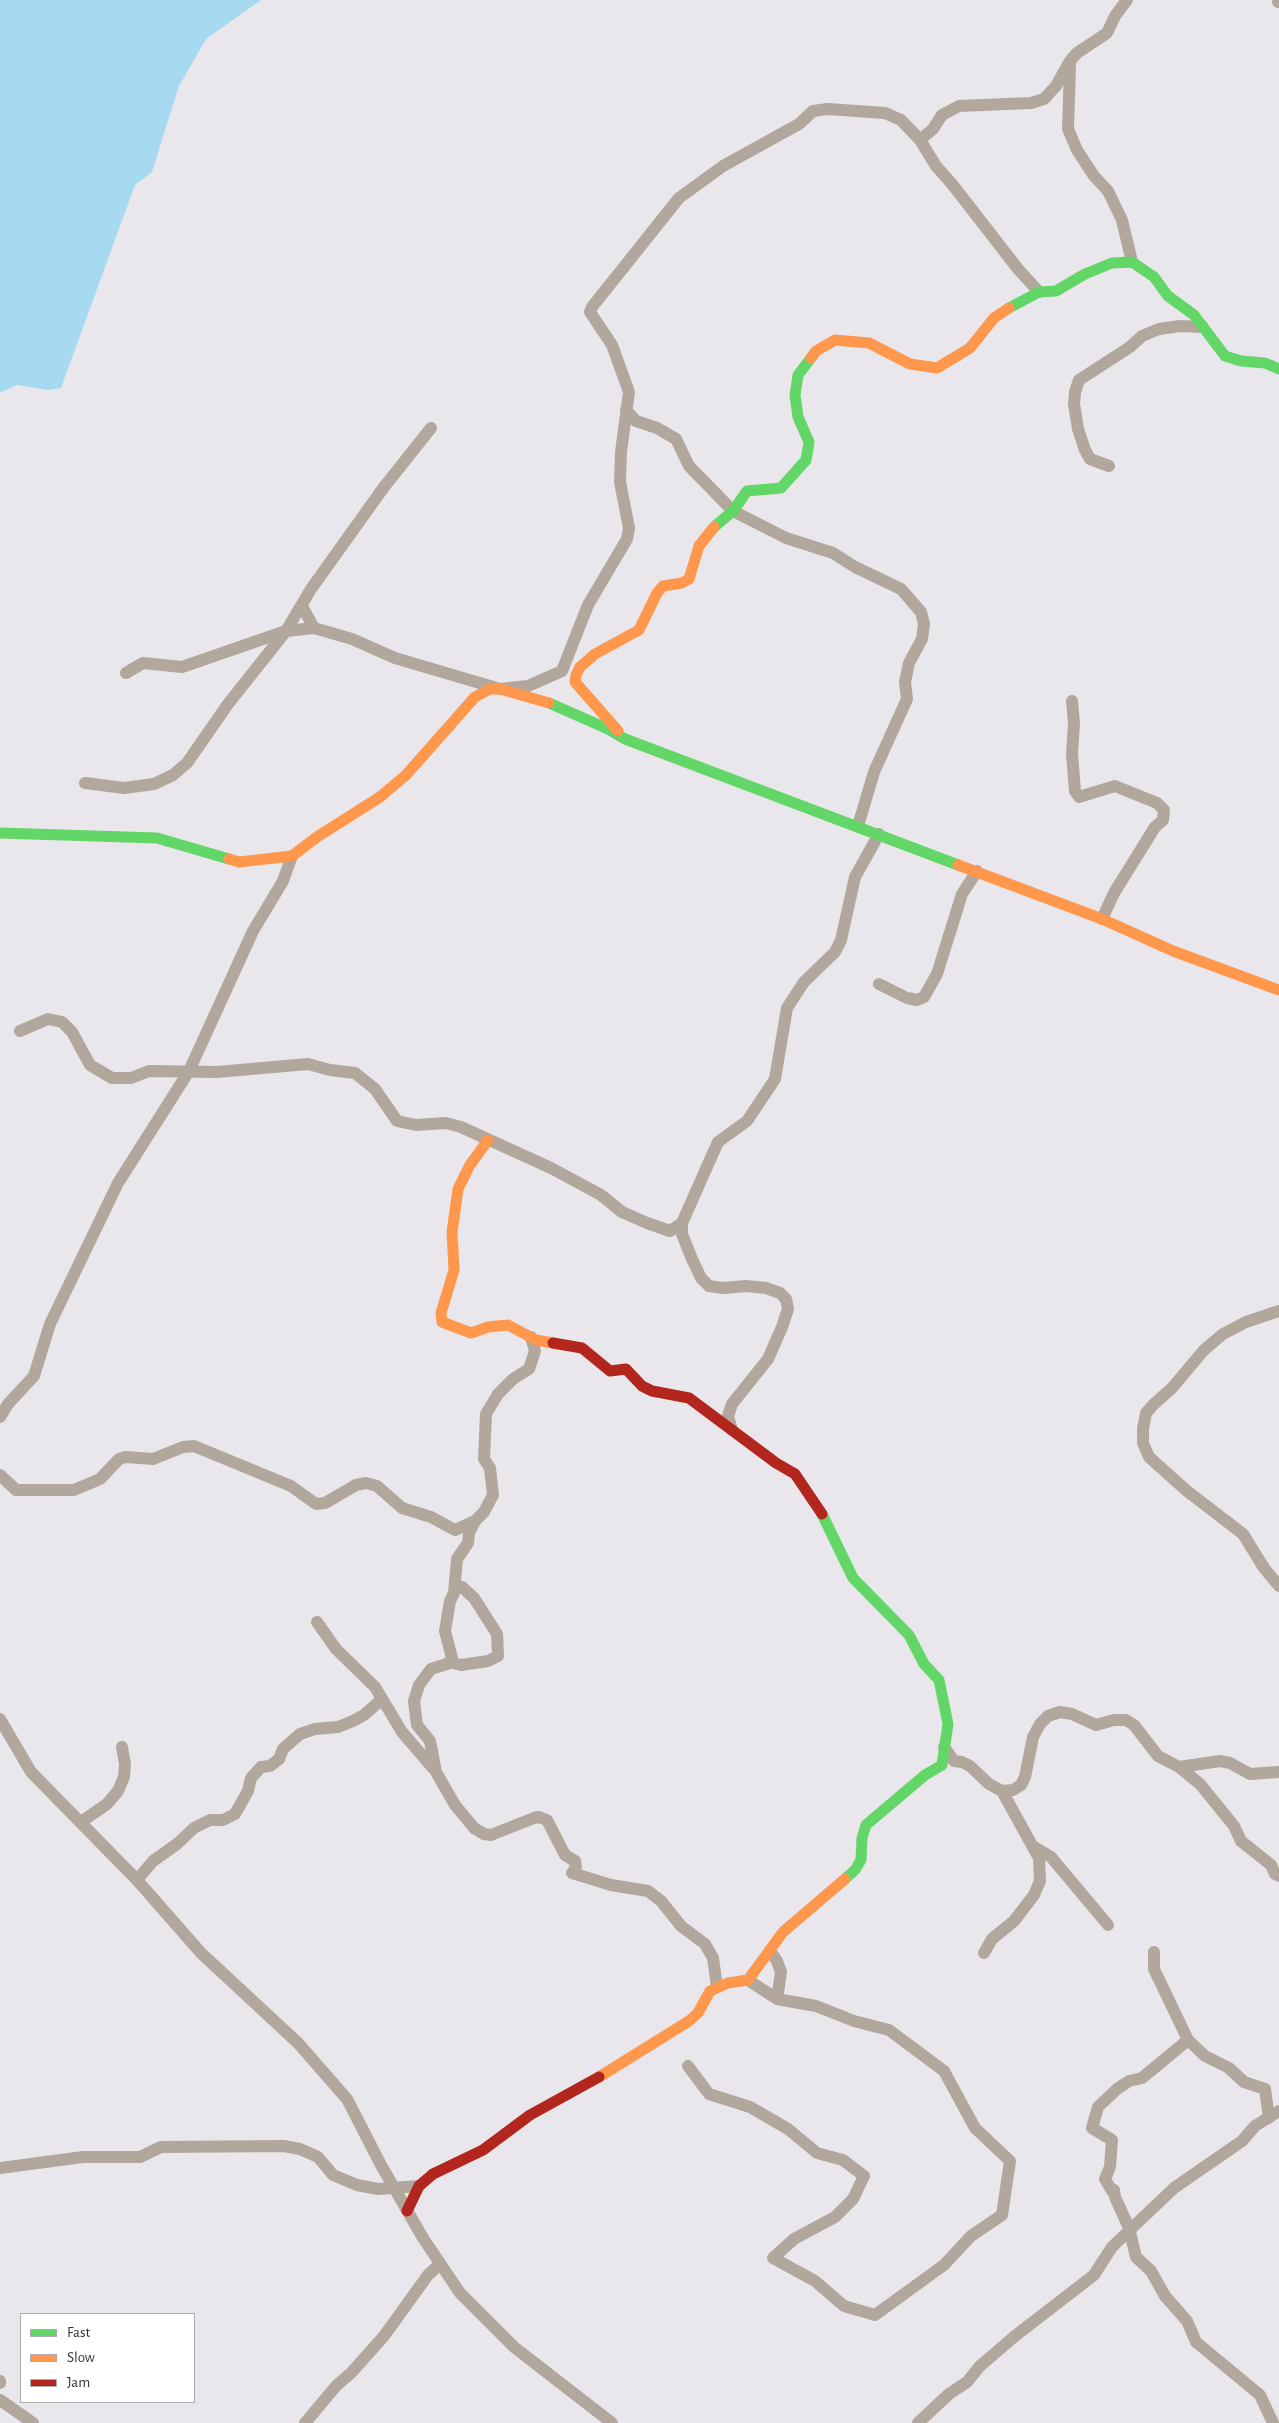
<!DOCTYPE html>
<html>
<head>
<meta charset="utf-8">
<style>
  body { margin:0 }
  #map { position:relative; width:1279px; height:2423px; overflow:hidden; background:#e9e7ec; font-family:"Alegreya Sans",sans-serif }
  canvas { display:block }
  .legend { position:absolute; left:20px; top:2313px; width:175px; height:90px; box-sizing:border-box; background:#fff; border:1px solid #adadae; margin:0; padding:6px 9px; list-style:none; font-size:15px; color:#333234 }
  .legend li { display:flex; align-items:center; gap:10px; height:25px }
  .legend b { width:25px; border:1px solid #adadae }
</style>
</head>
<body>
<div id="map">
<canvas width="1279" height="2423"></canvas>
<ul class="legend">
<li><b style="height:6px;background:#63d668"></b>Fast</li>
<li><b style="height:6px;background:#ff974d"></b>Slow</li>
<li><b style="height:6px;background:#b3261e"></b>Jam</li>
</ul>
</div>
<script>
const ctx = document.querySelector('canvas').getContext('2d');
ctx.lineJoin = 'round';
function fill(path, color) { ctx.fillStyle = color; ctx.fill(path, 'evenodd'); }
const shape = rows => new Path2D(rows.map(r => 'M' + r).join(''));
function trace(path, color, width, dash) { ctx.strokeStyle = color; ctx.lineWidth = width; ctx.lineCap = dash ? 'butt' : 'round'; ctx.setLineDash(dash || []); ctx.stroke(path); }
const water = shape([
  [0,0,261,0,206,39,179,86,152,172,135,185,61,388,48,390,17,385,0,393]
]);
const street = shape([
  [1278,2,1279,1],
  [1070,66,1068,129,1077,150,1094,176,1108,191,1122,220,1132,262],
  [1039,292,1018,269,952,184,936,166,920,140,933,129,942,115,959,106,1031,103,1044,99,1056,86,1070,61,1077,53,1107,33,1115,16,1127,0],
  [626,410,636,421,657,428,676,439,689,466,733,511,786,538,833,553,855,567,901,589,921,612,924,624,922,639,909,663,905,682,907,699,874,772,858,826],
  [1109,466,1090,459,1085,450,1078,429,1074,404,1075,392,1079,380,1130,347,1142,336,1159,329,1180,326,1203,327],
  [302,606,314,628],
  [126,673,143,663,182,667,286,631,311,589,384,487,431,428],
  [1072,701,1074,723,1072,754,1075,791,1079,797,1115,786,1157,803,1164,810,1163,820,1155,827,1114,893,1102,919],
  [85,783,124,788,154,784,173,775,187,763,228,704,286,631,314,628,352,639,395,658,500,689,528,686,562,671,588,605,627,539,629,528,620,482,621,452,629,392,612,345,590,312,592,307,679,198,723,166,799,124,813,111,828,109,885,113,901,120,920,140],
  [879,984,907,998,917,1000,924,997,937,974,962,894,977,871],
  [20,1031,48,1019,62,1022,72,1032,90,1065,112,1078,131,1078,149,1071,217,1072,308,1064,330,1070,355,1073,375,1089,397,1121,416,1125,446,1123,461,1127,551,1168,601,1195,622,1212,647,1223,670,1231,682,1223],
  [1279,1311,1246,1322,1223,1334,1204,1350,1172,1388,1154,1404,1146,1413,1143,1429,1143,1443,1149,1457,1187,1491,1243,1534,1264,1568,1279,1586],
  [531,1337,535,1351,529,1369,513,1379,498,1394,486,1414,484,1459,490,1468,493,1495,484,1512,475,1521,469,1533,468,1543,457,1559,454,1593,450,1601,445,1631,452,1658,447,1664,431,1669,419,1685,414,1701,417,1725,430,1741,436,1772,455,1805,474,1828,484,1834,491,1835,534,1818,539,1817,547,1820,565,1855,575,1861,576,1867,572,1873,611,1885,648,1891,661,1901,681,1926,705,1944,713,1958,717,1987],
  [0,1417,8,1404,34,1376,50,1324,118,1183,189,1071,253,931,283,881,292,856],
  [732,1430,728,1416,732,1404,768,1359,782,1327,788,1309,786,1299,780,1293,766,1288,746,1286,723,1288,709,1286,701,1278,692,1259,682,1234,682,1223,718,1142,747,1121,775,1079,787,1008,804,982,835,952,841,940,855,877,879,834],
  [0,1475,16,1490,74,1490,100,1479,119,1459,126,1457,153,1459,183,1447,194,1446,291,1486,316,1504,325,1503,356,1485,366,1483,377,1486,402,1508,431,1517,455,1530,475,1521],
  [317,1622,336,1649,375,1687,402,1732,433,1768],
  [449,1662,461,1665,488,1661,498,1656,497,1634,474,1598,462,1587,455,1586],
  [0,1719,31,1772,137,1880,201,1953,298,2043,347,2099,381,2165,423,2238,460,2293,514,2347,612,2423],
  [944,1747,954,1761,962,1762,970,1766,989,1784,1002,1791,1013,1790,1021,1785,1025,1777,1033,1737,1040,1724,1048,1716,1060,1712,1072,1714,1096,1725,1114,1720,1126,1720,1134,1725,1158,1756,1179,1767,1220,1761,1230,1763,1250,1774,1279,1772],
  [1179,1767,1200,1784,1234,1826,1241,1841,1271,1865,1275,1874,1279,1876],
  [81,1822,107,1804,118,1791,124,1777,125,1764,122,1747],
  [1034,1847,1051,1857,1108,1925],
  [137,1880,153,1861,177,1844,194,1828,210,1820,223,1820,235,1814,248,1791,251,1778,261,1767,270,1766,279,1759,283,1749,300,1734,315,1729,338,1727,353,1721,364,1715,381,1700],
  [770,1951,777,1961,781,1972,777,1999],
  [1154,1952,1154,1969,1188,2040,1205,2056,1229,2068,1244,2082,1265,2089,1269,2118],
  [984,1953,992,1939,1014,1921,1034,1895,1040,1881,1039,1858,1002,1791],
  [1188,2040,1142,2078,1129,2081,1117,2089,1098,2107,1092,2128,1112,2140,1110,2167,1105,2179,1112,2191,1114,2190,1115,2197,1129,2228,1136,2257,1151,2271,1165,2296,1187,2321,1196,2342,1260,2395,1273,2423],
  [688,2066,709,2094,750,2107,788,2129,817,2153,843,2160,864,2176,853,2199,835,2217,794,2239,773,2258,815,2281,844,2306,875,2315,944,2265,971,2236,1002,2215,1010,2161,975,2128,944,2071,889,2030,854,2021,816,2006,777,1999,748,1980],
  [0,2168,83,2157,140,2157,161,2147,284,2146,300,2149,318,2157,333,2175,357,2185,378,2189,419,2186],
  [0,2381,0,2383],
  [0,2400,33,2423],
  [305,2423,336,2386,351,2373,384,2336,428,2275,440,2264],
  [918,2423,949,2394,967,2382,980,2366,1015,2336,1094,2275,1112,2247,1174,2188,1242,2141,1255,2126,1279,2111]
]);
const fast = shape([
  [1009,308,1039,292,1056,291,1085,274,1112,263,1132,262,1154,277,1168,296,1194,315,1225,356,1241,361,1265,363,1279,369],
  [714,527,733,511,747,491,781,488,806,460,809,442,798,417,795,395,798,375,811,358],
  [549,703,608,729,625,739,958,865],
  [0,833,157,838,229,859],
  [822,1514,853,1578,909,1635,924,1664,939,1680,948,1724,942,1765,925,1775,866,1825,862,1838,861,1860,855,1870,845,1879]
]);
const slow = shape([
  [811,358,816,351,835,340,869,343,910,364,937,368,970,348,994,318,1009,308],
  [618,731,575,682,576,675,580,667,595,654,639,630,657,593,663,586,682,583,689,579,699,546,714,527],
  [229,859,239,862,292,856,317,837,380,797,406,775,475,697,490,689,500,689,549,703],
  [958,865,1102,919,1173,951,1279,990],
  [488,1140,470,1165,458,1189,452,1232,454,1270,441,1313,442,1322,471,1333,488,1327,508,1325,536,1340,553,1343],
  [599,2077,689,2021,698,2013,710,1991,728,1983,748,1980,783,1932,845,1879]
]);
const jam = shape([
  [553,1343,582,1348,610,1371,626,1369,642,1386,652,1391,689,1398,776,1463,795,1474,822,1514],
  [407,2211,419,2186,433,2174,483,2150,530,2115,599,2077]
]);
fill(water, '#a6daf0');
trace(street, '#b2a79c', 12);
trace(fast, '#63d668', 11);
trace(slow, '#ff974d', 11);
trace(jam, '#b3261e', 11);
</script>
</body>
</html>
